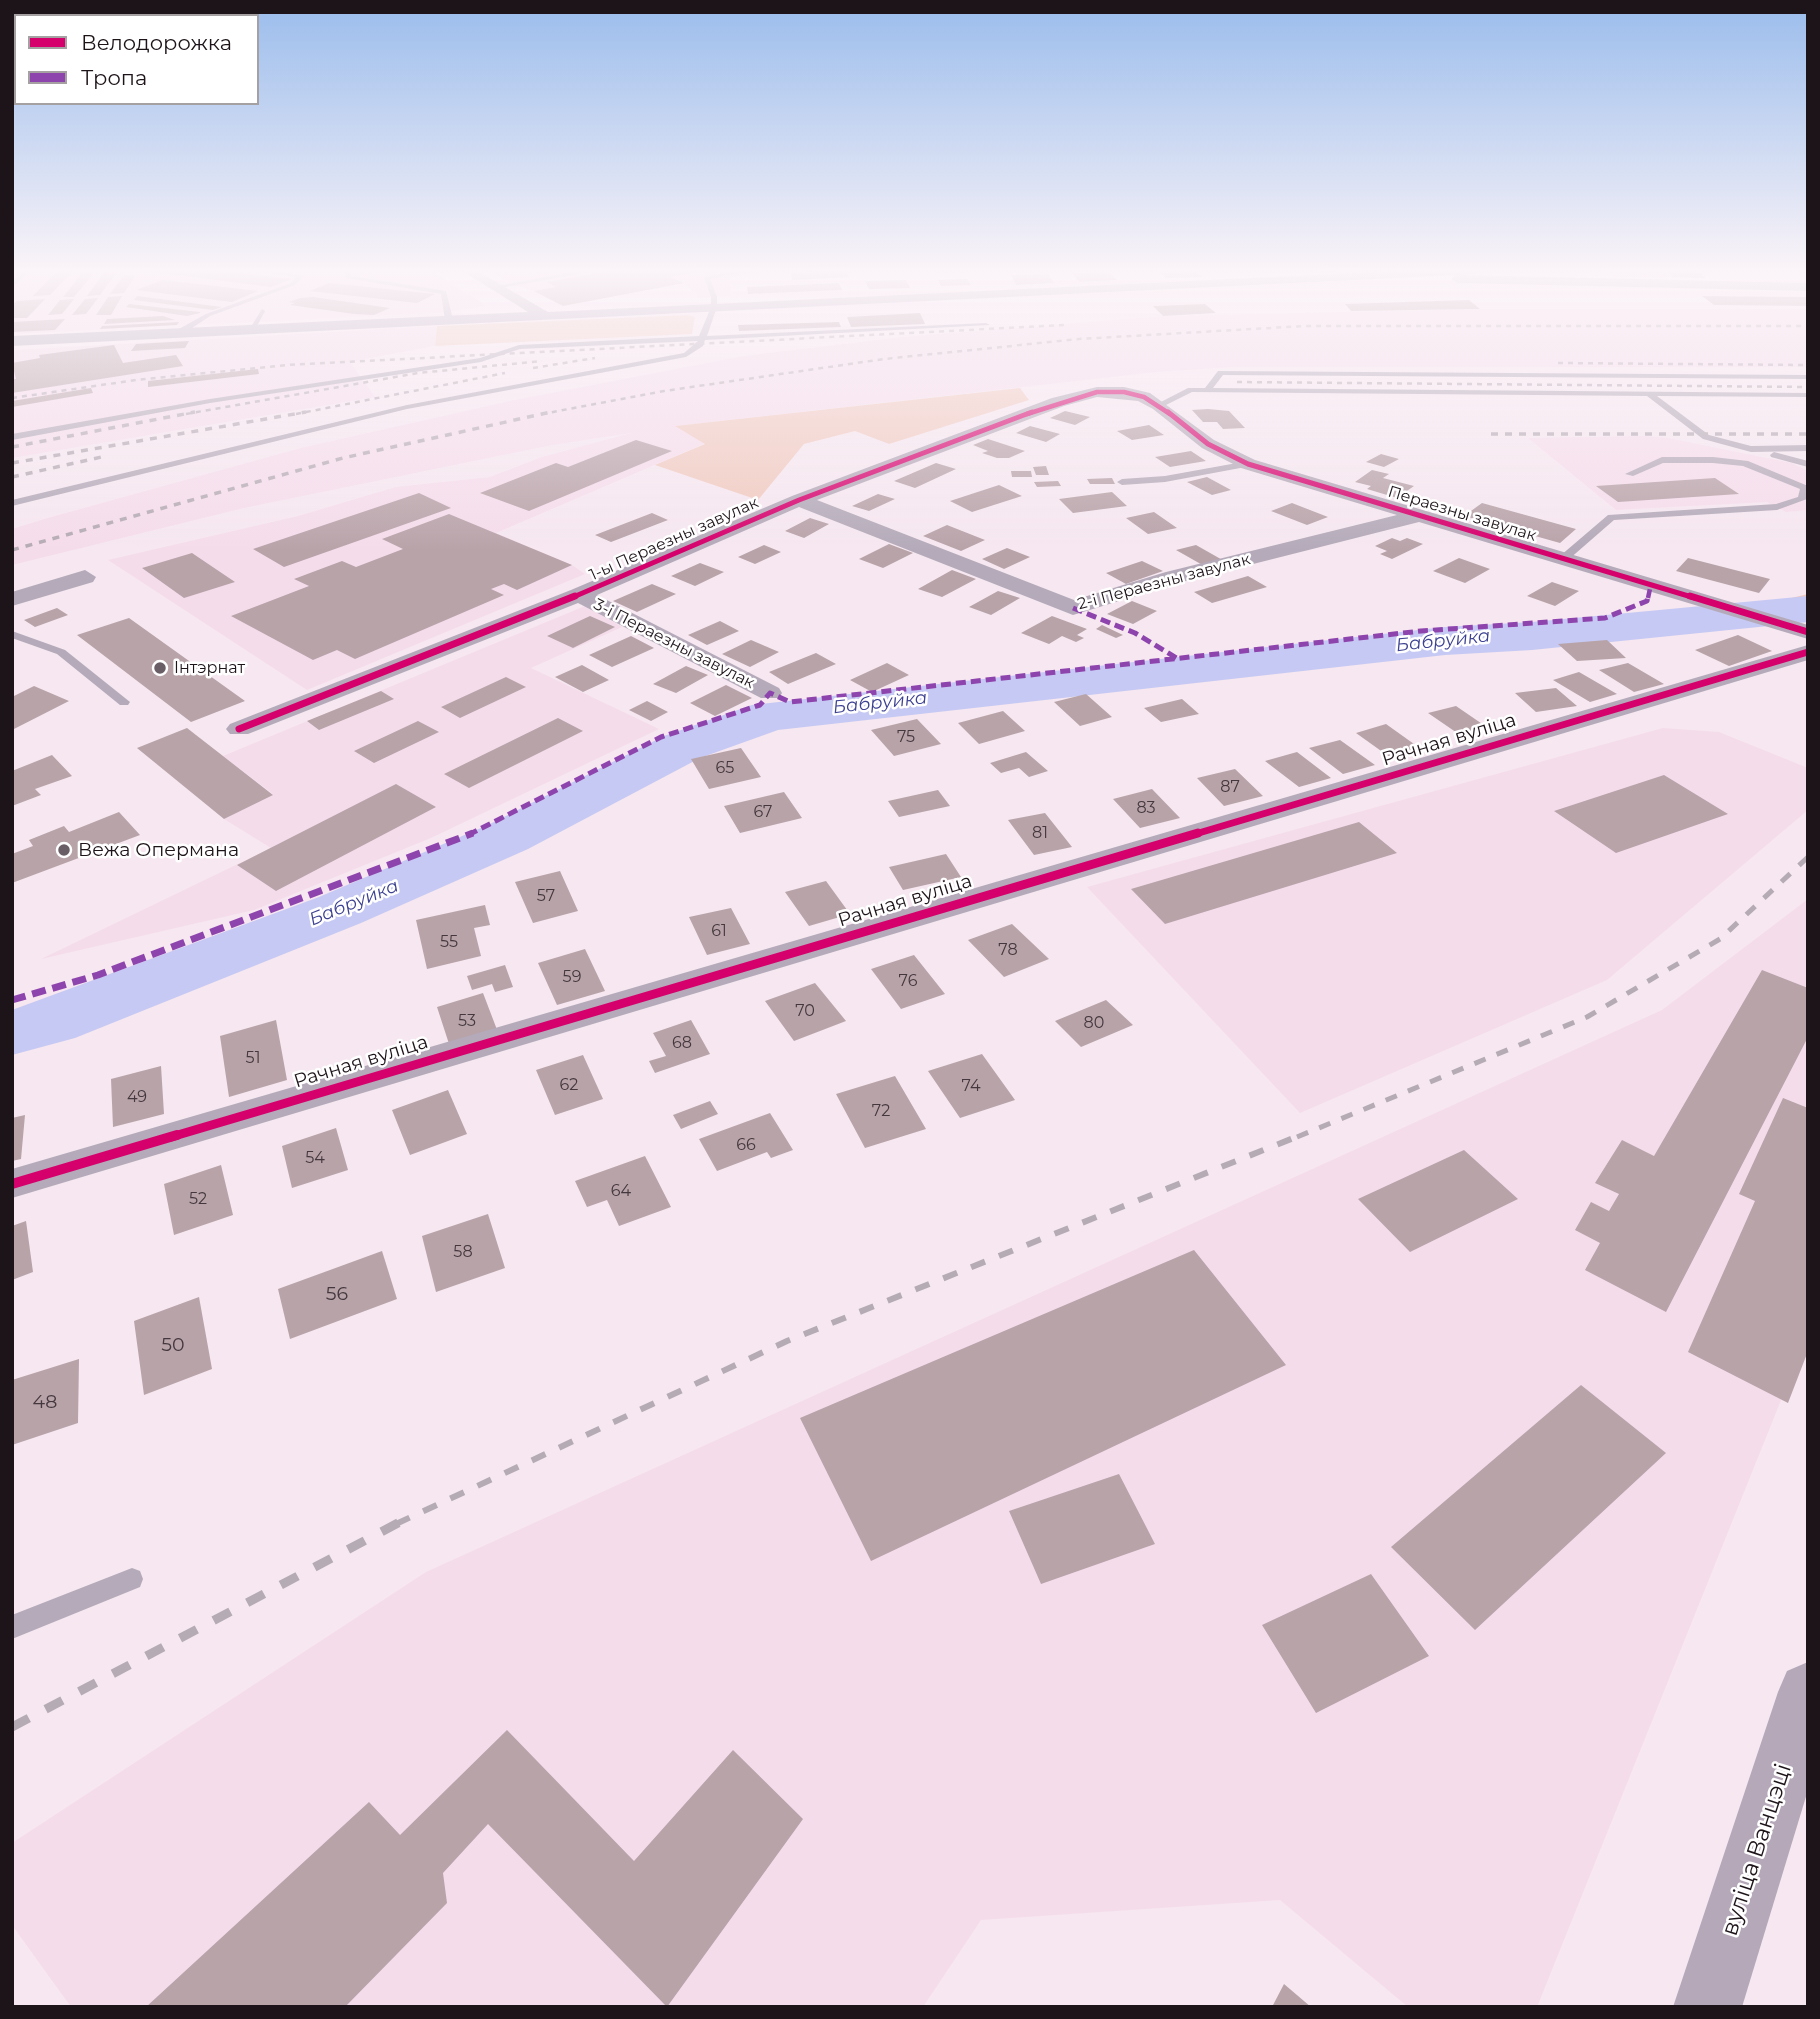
<!DOCTYPE html>
<html>
<head>
<meta charset="utf-8">
<style>
  body { margin:0 }
  #map { position:relative; width:1820px; height:2019px; overflow:hidden; background:#f6e7f0; font-family:Montserrat,sans-serif }
  canvas { display:block }
  .frame { position:absolute; inset:0; border:14px solid #1d141a; pointer-events:none }
  .legend { position:absolute; left:14px; top:14px; width:245px; height:91px; box-sizing:border-box; background:#fff; border:2px solid #a5a1a3; margin:0; padding:9px 12px; list-style:none; font-size:21px; color:#1d141a }
  .legend li { display:flex; align-items:center; gap:14px; height:35px }
  .legend b { width:35px; border:2px solid #a5a1a3 }
</style>
</head>
<body>
<div id="map">
<canvas width="1820" height="2019"></canvas>
<div class="frame"></div>
<ul class="legend">
<li><b style="height:9px;background:#d6006c"></b>Велодорожка</li>
<li><b style="height:9px;background:#8e44ad"></b>Тропа</li>
</ul>
</div>
<script>
const ctx = document.querySelector('canvas').getContext('2d');
ctx.lineJoin = 'round';
function fill(path, color) { ctx.fillStyle = color; ctx.fill(path, 'evenodd'); }
const shape = rows => new Path2D(rows.map(r => 'M' + r).join(''));
function trace(path, color, width, dash) { ctx.strokeStyle = color; ctx.lineWidth = width; ctx.lineCap = dash ? 'butt' : 'round'; ctx.setLineDash(dash || []); ctx.stroke(path); }
function write(font, color, halo, rows, align = 'center') {
  ctx.font = font + ' Montserrat,sans-serif'; ctx.lineWidth = 5; ctx.setLineDash([]); ctx.textBaseline = 'middle'; ctx.strokeStyle = halo; ctx.fillStyle = color; for (const [text, x, y, turn = 0] of rows) {
    ctx.save(); ctx.translate(x, y); ctx.rotate((+turn || 0) * Math.PI / 180); ctx.textAlign = isNaN(turn) ? turn : align; if (halo) ctx.strokeText(text, 0, 0); ctx.fillText(text, 0, 0); ctx.restore();
  }
}
const built = shape([
  [12,269,429,269,487,306,438,313,12,334],
  [486,269,794,269,766,270,729,278,731,296,699,298,684,283,563,306,534,291,513,285],
  [1603,269,1696,269,1706,278,1615,277],
  [1480,309,1808,309,1808,367,1232,367,1156,372,676,426,706,443,496,533,572,565,585,574,307,690,108,560,298,516,396,487,490,477,542,457,631,433,552,445,244,508,12,565,12,529,44,519,301,448,510,401,743,356,901,337,1163,316],
  [437,326,435,346,350,362,375,397,12,458,12,350],
  [1645,436,1668,438,1792,463,1808,471,1808,510,1786,512,1767,502,1616,510,1528,438],
  [585,606,622,627,531,668,659,729,431,838,254,910,41,959,271,848,224,819,273,794,223,756],
  [1663,728,1719,732,1808,768,1808,810,1607,980,1300,1113,1087,887],
  [1808,899,1808,1333,1537,2007,1408,2007,1280,1900,981,1920,923,2007,71,2007,12,1925,12,1843,426,1572,1662,1010]
]);
const green = shape([
  [688,315,695,317,692,334,435,346,437,326],
  [1020,388,1029,400,889,444,855,431,804,444,758,500,655,465,705,444,675,426],
  [1808,594,1808,618,1771,603]
]);
const river = shape([
  [1808,596,1808,622,1532,650,1445,655,778,730,700,758,528,849,361,923,75,1038,12,1055,12,1010,319,897,488,825,664,736,752,705,1445,627,1532,622,1808,596]
]);
const building = shape([
  [59,269,75,269,50,295,33,296],
  [130,269,202,269,292,279,271,287],
  [620,269,706,270,670,277,684,283,563,306,534,291,556,287,547,282],
  [1157,269,1193,269,1202,277,1166,278],
  [1316,269,1364,269,1364,271,1321,272],
  [1666,269,1696,269,1706,278,1673,277],
  [845,270,849,277,792,280,790,272],
  [84,271,94,273,74,297,63,297],
  [1109,272,1117,280,1079,282,1072,273],
  [104,273,116,274,100,295,87,296],
  [1048,274,1054,283,1016,285,1011,275],
  [124,275,135,276,124,293,110,294],
  [967,279,971,285,941,286,938,280],
  [163,280,258,291,232,302,136,290],
  [906,280,910,288,869,289,865,281],
  [329,283,435,294,417,303,310,291],
  [839,283,842,290,748,294,747,287],
  [122,296,111,315,96,315,108,297],
  [137,296,222,307,213,310,134,300],
  [1702,296,1808,297,1808,306,1714,305],
  [313,297,390,308,374,315,354,314,290,305,295,303,289,302,300,298],
  [98,298,86,314,72,315,85,299],
  [45,299,27,318,12,318,12,305,17,301],
  [74,299,62,314,48,315,60,300],
  [1469,300,1480,309,1351,311,1345,304],
  [129,304,200,312,200,313,187,316,126,307],
  [1205,304,1216,313,1163,316,1153,306],
  [920,313,925,324,851,327,847,317],
  [163,316,175,320,104,324,107,319],
  [65,319,55,330,12,332,12,322],
  [179,322,177,325,100,329,102,326],
  [839,322,841,327,739,331,738,325],
  [189,341,185,348,131,351,136,344],
  [114,345,123,363,176,355,183,366,12,393,12,379,16,379,12,363,40,358,39,355],
  [258,369,259,374,148,387,148,381],
  [91,388,93,393,12,407,12,401],
  [1208,409,1229,411,1245,428,1223,429,1217,422,1203,422,1192,410],
  [1065,411,1090,417,1075,425,1050,418],
  [1149,425,1164,435,1132,440,1117,431],
  [1030,426,1060,434,1046,442,1016,433],
  [988,439,1025,451,1009,458,997,458,982,453,988,451,973,445],
  [636,440,672,451,529,511,480,493,556,463,568,467],
  [1191,451,1206,461,1170,467,1155,457],
  [1381,454,1399,459,1384,467,1366,462],
  [936,463,956,469,915,488,894,481],
  [1046,466,1049,475,1036,475,1033,467],
  [1372,470,1389,474,1383,478,1414,486,1397,498,1367,489,1371,486,1355,482],
  [1011,471,1031,471,1032,477,1012,477],
  [1207,477,1231,490,1212,495,1187,482],
  [1112,478,1115,484,1090,484,1087,479],
  [1715,478,1739,494,1618,502,1596,486],
  [1058,481,1061,486,1037,487,1034,482],
  [999,485,1022,496,972,512,950,501],
  [1112,492,1127,506,1073,513,1059,499],
  [419,493,451,508,284,567,253,549],
  [878,494,895,499,869,511,852,506],
  [1292,503,1328,517,1307,525,1271,511],
  [1482,503,1576,529,1560,543,1464,516],
  [1154,512,1177,528,1148,534,1126,518],
  [652,513,668,520,611,542,595,535],
  [449,514,572,565,517,590,504,584,491,589,504,595,355,659,337,650,313,660,231,616,309,586,294,579,342,561,356,567,403,549,382,539],
  [810,518,829,524,804,538,785,531],
  [947,525,985,540,961,551,923,536],
  [1392,538,1400,541,1407,538,1423,544,1392,559,1380,554,1387,551,1375,546],
  [889,544,913,553,883,568,859,559],
  [764,545,781,552,755,564,738,557],
  [1196,545,1226,562,1206,567,1176,550],
  [1007,548,1030,557,1004,569,982,559],
  [192,553,235,582,184,598,142,568],
  [1459,558,1490,569,1465,583,1433,571],
  [1688,558,1770,579,1759,593,1676,571],
  [1142,561,1163,571,1126,584,1106,573],
  [700,563,724,572,695,586,671,576],
  [952,570,976,579,942,597,918,589],
  [1248,576,1267,587,1212,603,1194,592],
  [1552,582,1579,591,1555,606,1527,596],
  [652,584,676,594,637,612,613,601],
  [998,591,1020,598,991,615,969,607],
  [1132,601,1157,611,1133,624,1107,614],
  [57,608,68,615,35,627,24,620],
  [590,616,615,627,573,648,547,636],
  [1052,616,1087,629,1077,635,1084,638,1076,642,1062,636,1049,644,1021,633],
  [129,618,245,701,191,722,77,635],
  [720,621,739,631,707,645,688,635],
  [1102,625,1123,635,1116,638,1096,629],
  [1738,635,1772,651,1729,666,1695,650],
  [631,636,654,648,612,667,589,655],
  [751,640,779,652,750,667,722,654],
  [1607,640,1626,658,1577,661,1558,644],
  [816,653,836,664,788,684,769,672],
  [887,663,909,675,872,692,850,680],
  [1628,663,1664,684,1634,692,1599,670],
  [582,665,609,680,583,692,555,677],
  [686,666,708,675,676,693,653,684],
  [1579,672,1617,694,1590,702,1553,680],
  [506,677,526,687,460,718,441,707],
  [726,685,752,698,715,716,690,703],
  [34,686,69,701,12,730,12,697],
  [1556,688,1577,706,1536,712,1515,693],
  [381,691,394,699,319,730,307,721],
  [1086,694,1112,717,1080,726,1054,702],
  [1182,699,1199,714,1161,722,1144,708],
  [647,701,668,712,651,721,629,710],
  [1456,706,1491,730,1463,737,1428,713],
  [1003,711,1025,731,979,744,958,723],
  [558,718,583,731,469,788,444,774],
  [917,719,941,744,894,756,871,730],
  [418,721,439,732,374,763,354,751],
  [1386,724,1421,749,1391,758,1356,733],
  [187,728,223,756,273,795,224,819,137,748],
  [1340,740,1375,765,1343,774,1309,748],
  [741,748,761,777,709,789,691,759],
  [1026,752,1048,771,1029,777,1019,768,1001,773,990,763],
  [1297,752,1331,778,1299,787,1265,761],
  [52,755,72,776,35,789,41,795,12,806,12,771],
  [1235,769,1263,796,1224,806,1197,778],
  [1664,775,1728,814,1616,853,1554,811],
  [396,784,436,807,276,891,237,865],
  [1152,789,1180,818,1140,828,1113,799],
  [938,790,950,806,899,817,888,801],
  [784,792,802,818,740,833,724,806],
  [119,812,140,835,12,883,12,854,33,846,29,840,64,826,69,832],
  [1045,813,1072,847,1034,855,1008,820],
  [1359,822,1397,853,1165,924,1131,889],
  [946,854,961,877,903,890,889,867],
  [560,871,578,911,533,923,515,882],
  [826,881,850,914,809,926,785,892],
  [485,905,490,925,474,928,481,956,427,969,416,920],
  [731,908,750,944,707,955,689,917],
  [1012,924,1049,959,1004,977,968,940],
  [585,949,605,991,557,1005,538,963],
  [914,955,945,994,901,1009,871,969],
  [505,965,513,987,495,992,492,984,472,990,467,976],
  [1762,970,1808,988,1808,1037,1666,1312,1585,1270,1600,1243,1575,1230,1591,1202,1609,1211,1619,1194,1595,1183,1622,1140,1654,1156],
  [815,983,846,1021,794,1041,765,1001],
  [483,993,499,1035,451,1050,437,1007],
  [1106,1000,1133,1025,1081,1047,1055,1021],
  [276,1020,287,1080,229,1097,220,1036],
  [691,1020,710,1054,655,1073,649,1061,666,1056,653,1033],
  [982,1054,1015,1100,960,1118,928,1071],
  [583,1055,603,1099,555,1115,536,1070],
  [161,1066,164,1114,113,1127,111,1079],
  [895,1076,926,1129,865,1148,836,1094],
  [448,1090,467,1134,410,1155,392,1110],
  [1783,1098,1808,1108,1808,1351,1788,1403,1688,1352,1755,1201,1739,1194],
  [710,1101,718,1114,681,1129,673,1115],
  [770,1113,793,1150,771,1158,767,1152,717,1171,699,1139],
  [25,1115,21,1159,12,1161,12,1118],
  [336,1128,348,1170,292,1188,282,1146],
  [1464,1150,1518,1199,1410,1252,1358,1199],
  [645,1156,671,1207,619,1226,607,1200,587,1207,575,1181],
  [221,1165,233,1215,174,1235,164,1184],
  [488,1214,505,1268,436,1292,422,1236],
  [26,1221,33,1272,12,1280,12,1226],
  [1194,1250,1286,1365,871,1561,800,1418],
  [382,1251,397,1299,290,1339,278,1289],
  [199,1297,212,1369,144,1395,134,1321],
  [79,1359,78,1423,12,1445,12,1380],
  [1581,1385,1666,1453,1475,1630,1391,1547],
  [1119,1474,1155,1544,1041,1584,1009,1511],
  [1371,1574,1429,1656,1316,1713,1262,1625],
  [507,1730,634,1861,733,1750,803,1819,667,2007,488,1824,443,1873,447,1903,345,2007,146,2007,369,1802,400,1835],
  [1284,1984,1311,2007,1272,2007]
]);
const lane = shape([
  [26,269,32,269,12,288,12,282,26,269],
  [245,269,259,269,304,276,295,285,210,316,183,334,177,334,177,330,206,314,291,283,296,277,245,269],
  [345,269,351,269,351,276,446,291,453,320,449,322,445,320,441,294,346,278,345,269],
  [748,269,759,269,710,279,717,297,717,307,707,336,986,323,990,325,705,340,703,346,686,357,407,409,12,506,12,500,407,405,684,353,698,341,520,349,481,362,210,403,12,440,12,434,210,399,480,358,519,345,699,336,711,307,711,297,704,277,748,269],
  [583,270,585,273,495,289,492,287,583,270],
  [262,309,265,311,256,328,249,330,262,309],
  [1218,371,1808,375,1808,379,1223,375,1213,388,1808,393,1808,397,1657,396,1709,435,1751,446,1808,445,1808,451,1751,452,1703,439,1647,396,1192,392,1162,407,1155,405,1188,388,1205,388,1218,371],
  [1774,452,1808,461,1808,467,1771,457,1770,455,1774,452],
  [1662,457,1713,457,1748,461,1808,486,1807,499,1777,510,1614,520,1568,560,1560,560,1560,556,1608,515,1776,504,1798,497,1800,489,1743,466,1713,463,1663,463,1633,476,1625,474,1662,457],
  [1248,461,1252,464,1251,466,1165,482,1122,485,1117,482,1122,479,1165,476,1248,461],
  [12,631,65,650,130,702,128,705,120,705,57,654,12,638,12,631],
  [132,1568,140,1571,143,1579,140,1587,12,1639,12,1615,132,1568]
]);
const street = shape([
  [459,269,474,269,548,312,1438,269,1490,269,1483,273,1461,275,1808,283,1808,291,1458,283,1451,279,1456,275,12,346,12,336,528,312,459,269],
  [1097,387,1124,387,1150,393,1214,440,1255,460,1808,625,1808,639,1419,522,1182,582,1073,615,799,507,597,595,779,688,782,693,779,698,761,698,578,603,248,734,230,734,226,729,230,724,571,590,792,496,1052,398,1097,387],
  [1097,397,1138,401,1153,409,1202,448,1241,468,1397,515,1166,572,1074,600,817,500,1064,406,1097,397],
  [85,570,96,577,93,582,12,606,12,592,85,570],
  [1808,645,1808,660,12,1198,12,1169,1808,645]
]);
const secondary = shape([
  [1808,1662,1808,1790,1742,2007,1673,2007,1778,1692,1787,1671,1808,1662]
]);
const railFar4 = shape([
  [1558,363,1808,365],
  [533,368,595,358],
  [1237,382,1808,387],
  [12,398,136,380,287,365,1064,325],
  [186,414,418,373,542,361],
  [296,414,505,373],
  [542,414,664,391,884,359,1079,339,1304,326,1808,326]
]);
const railFar3 = shape([
  [1491,434,1808,434],
  [12,447,195,412],
  [12,463,306,412],
  [12,477,106,456],
  [12,550,343,458,551,412]
]);
const railFar2 = shape([
  [1297,1137,1587,1017,1720,939,1808,857]
]);
const railFar1 = shape([
  [396,1524,787,1341,1301,1135]
]);
const rail = shape([
  [12,1727,400,1522]
]);
const quietFar2 = shape([
  [1648,598,1651,584]
]);
const quietFar1 = shape([
  [1073,608,1135,633,1180,660],
  [468,835,661,737,760,705,770,693,790,702,1421,631,1605,618,1647,601,1648,596]
]);
const quiet = shape([
  [12,1000,98,975,473,833]
]);
const cyclewayFar4 = shape([
  [1027,414,1097,392,1124,392,1144,397,1170,414]
]);
const cyclewayFar3 = shape([
  [1168,412,1208,444,1248,464,1695,598],
  [571,598,799,500,1032,412]
]);
const cyclewayFar2 = shape([
  [1690,596,1808,632],
  [239,729,575,596],
  [1192,835,1808,652]
]);
const cyclewayFar1 = shape([
  [171,1137,1198,833]
]);
const cycleway = shape([
  [12,1184,177,1135]
]);
const markers = [
  [160,668,7,"#695e65"],
  [64,850,7,"#695e65"]
];
const farStreetnames = [
  ["Пераезны завулак",1462,514,17],
  ["1-ы Пераезны завулак",674,539,-24],
  ["2-і Пераезны завулак",1164,582,-15],
  ["3-і Пераезны завулак",674,644,27]
];
const farPoinames = [
  ["Інтэрнат",174,668]
];
const numberNames = [
  ["75",906,737],
  ["65",725,768],
  ["87",1230,787],
  ["83",1146,808],
  ["67",763,812],
  ["81",1040,833],
  ["57",546,896],
  ["61",719,931],
  ["55",449,942],
  ["78",1008,950],
  ["59",572,977],
  ["76",908,981],
  ["70",805,1011],
  ["53",467,1021],
  ["80",1094,1023],
  ["68",682,1043],
  ["51",253,1058],
  ["62",569,1085],
  ["74",971,1086],
  ["49",137,1097],
  ["72",881,1111],
  ["66",746,1145],
  ["54",315,1158],
  ["64",621,1191],
  ["52",198,1199],
  ["58",463,1252]
];
const farWaternames = [
  ["Бабруйка",1443,641,-6],
  ["Бабруйка",880,703,-6],
  ["Бабруйка",354,903,-22]
];
const streetNames = [
  ["Рачная вуліца",1449,740,-17],
  ["Рачная вуліца",905,901,-17],
  ["Рачная вуліца",361,1062,-17]
];
const poiNames = [
  ["Вежа Опермана",78,850]
];
const nearNumbernames = [
  ["56",337,1294],
  ["50",173,1345],
  ["48",45,1402]
];
const nearStreetnames = [
  ["вуліца Ванцэці",1757,1850,-72]
];
fill(built, '#f5dceb');
fill(green, '#f0cac0');
fill(river, '#c6c9f3');
fill(building, '#b8a3a9');
fill(lane, '#b4aab9');
fill(street, '#b4aab9');
fill(secondary, '#b4a8b9');
trace(railFar4, '#b5abb4', 2.5, [5, 5]);
trace(railFar3, '#b5abb4', 3.5, [7, 7]);
trace(railFar2, '#b5abb4', 5, [12, 12]);
trace(railFar1, '#b5abb4', 6, [15, 15]);
trace(rail, '#b5abb4', 9, [19, 19]);
trace(quietFar2, '#8e44ad', 4.5, [9, 4.5]);
trace(quietFar1, '#8e44ad', 5, [10, 5]);
trace(quiet, '#8e44ad', 7, [14, 7]);
trace(cyclewayFar4, '#d6006c', 4.5);
trace(cyclewayFar3, '#d6006c', 5);
trace(cyclewayFar2, '#d6006c', 7);
trace(cyclewayFar1, '#d6006c', 9);
trace(cycleway, '#d6006c', 10);
const sky = ctx.createLinearGradient(0, 0, 0, 551);
sky.addColorStop(0, '#9abcec');
sky.addColorStop(0.49, '#fbf4f8');
sky.addColorStop(1, '#fbf4f800');
ctx.fillStyle = sky;
ctx.fillRect(0, 0, 1820, 551);
for (const [x, y, r, color] of markers) { const dot = new Path2D(); dot.arc(x, y, r, 0, 2 * Math.PI); ctx.fillStyle = color; ctx.fill(dot); trace(dot, '#fff', 2.5); }
write('16px', '#1d141a', '#fff', farStreetnames);
write('16px', '#1d141a', '#fff', farPoinames, 'left');
write('16px', '#44383e', null, numberNames);
write('italic 18px', '#3d4191', '#fff', farWaternames);
write('19px', '#1d141a', '#fff', streetNames);
write('19px', '#1d141a', '#fff', poiNames, 'left');
write('19px', '#44383e', null, nearNumbernames);
write('23px', '#1d141a', '#fff', nearStreetnames);
</script>
</body>
</html>
